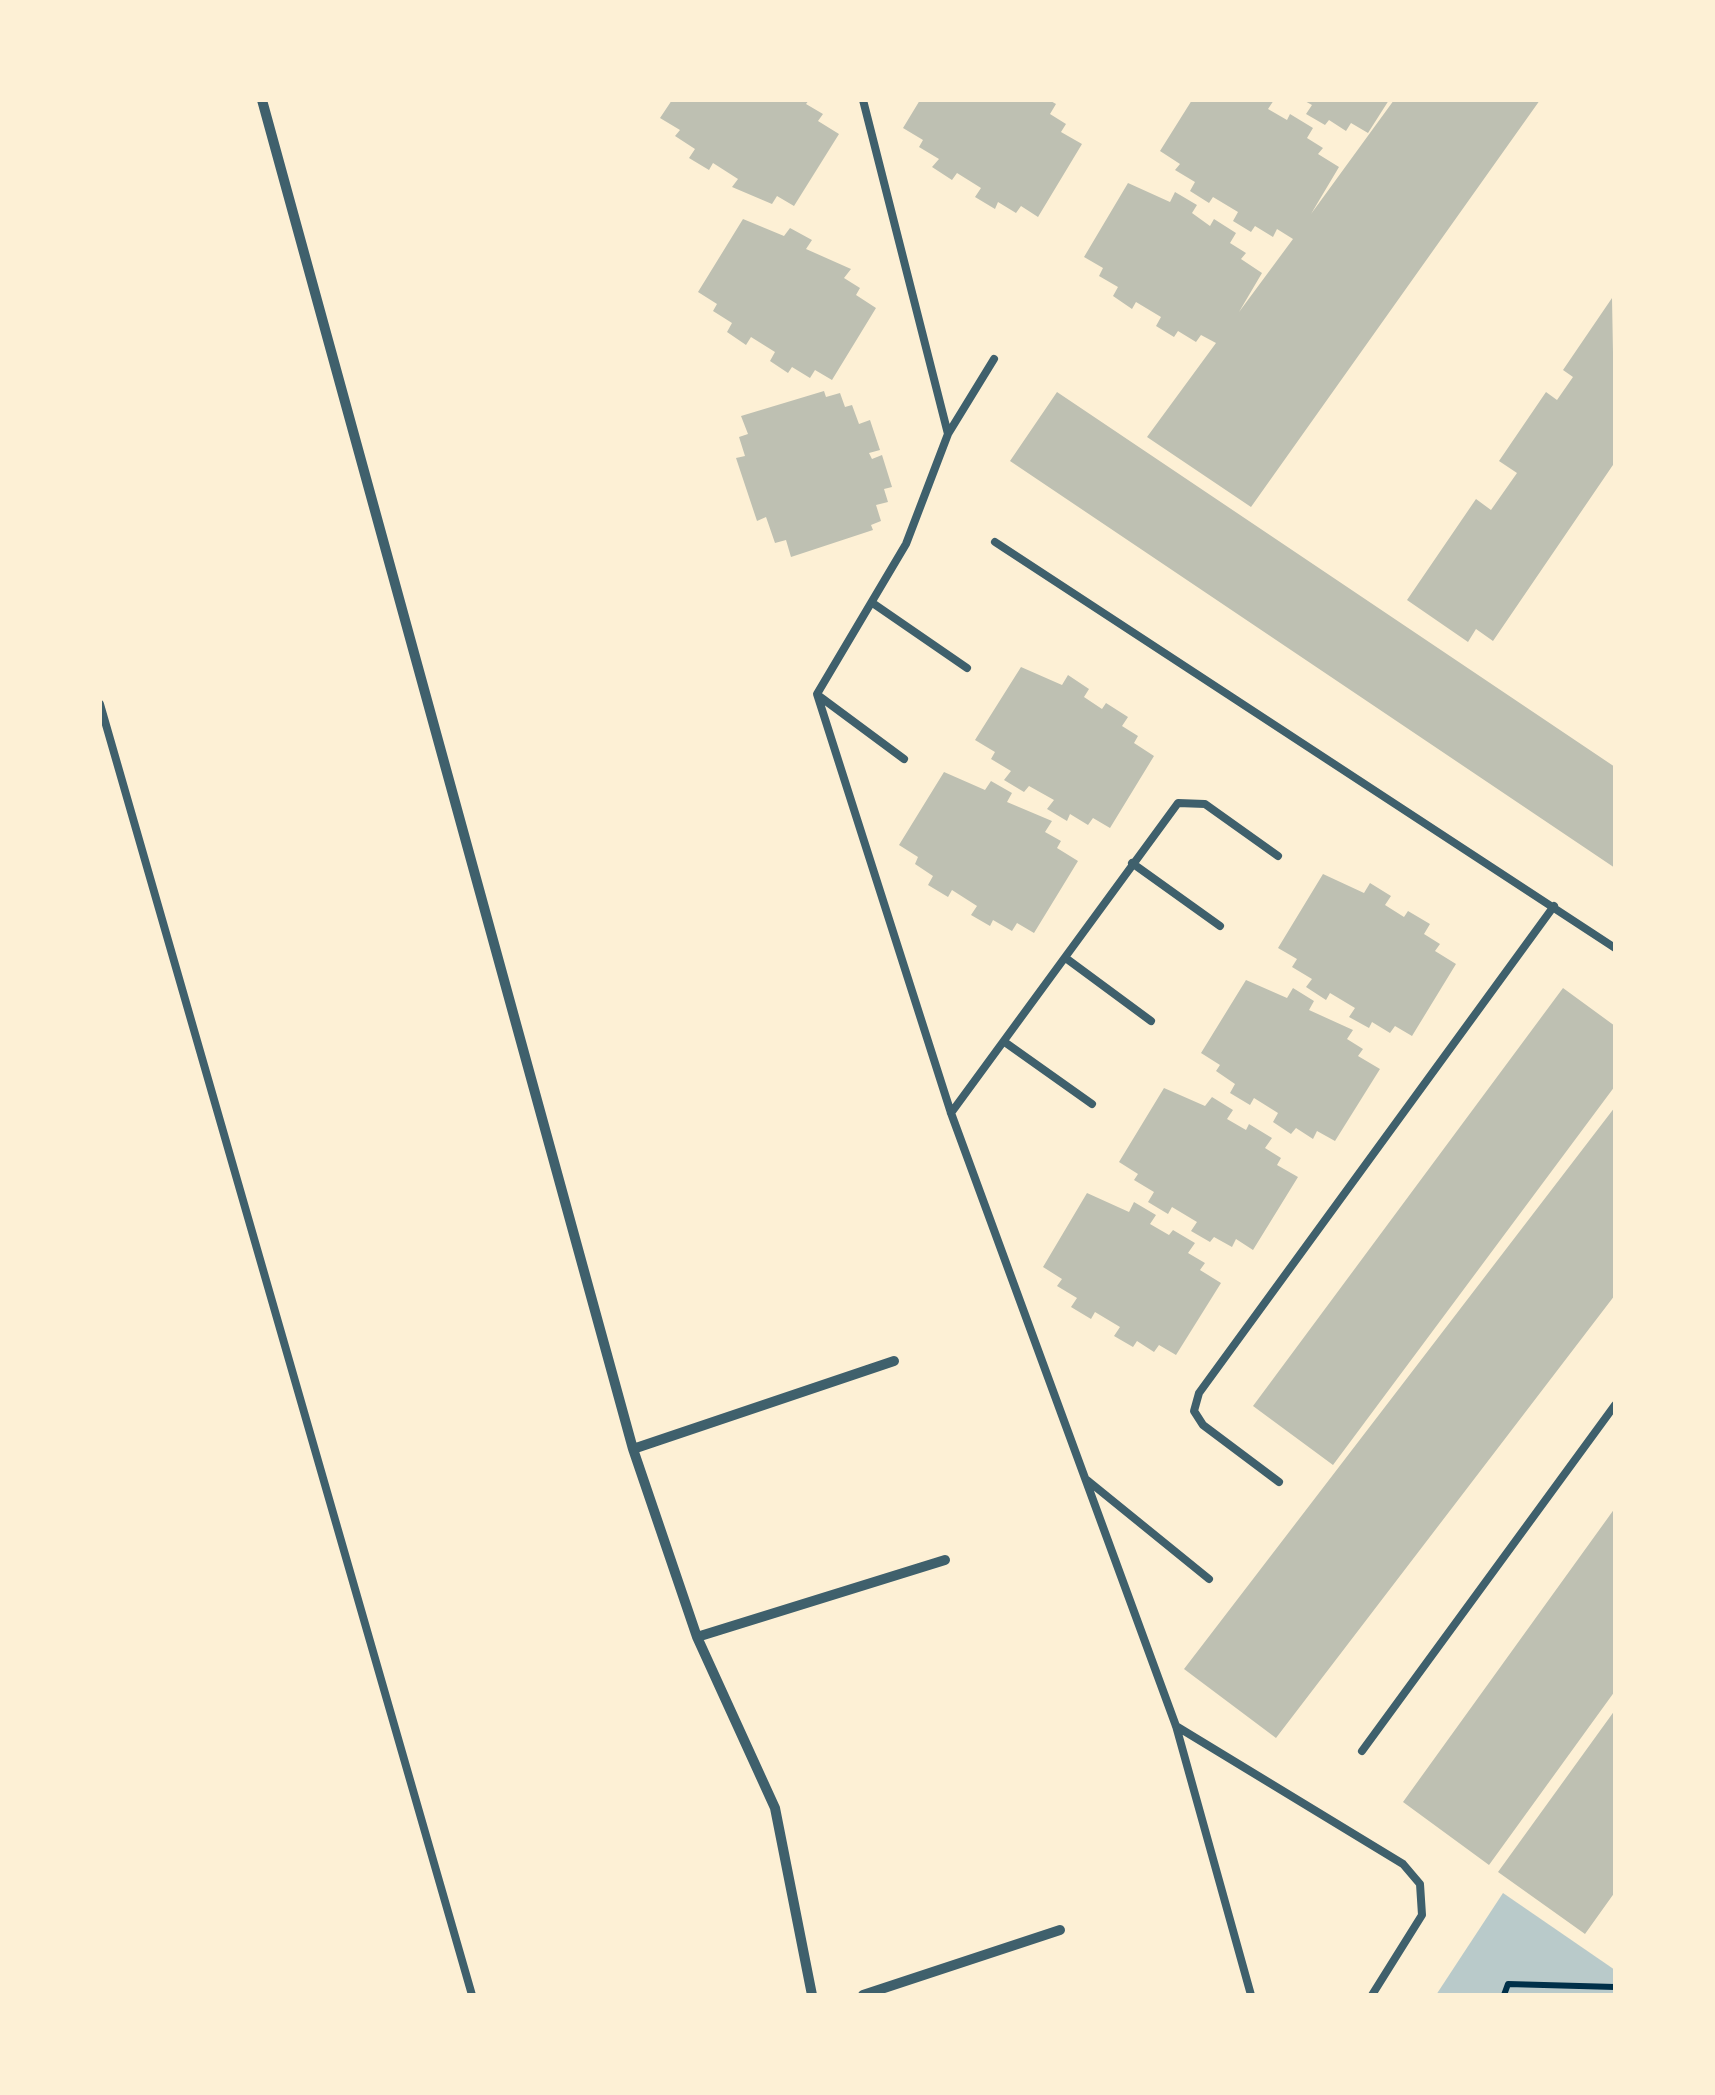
<!DOCTYPE html>
<html>
<head>
<meta charset="utf-8">
<style>
  body { margin:0 }
  #map { position:relative; width:1715px; height:2095px; overflow:hidden; background:#fdf0d5; font-family:"Public Sans",sans-serif }
  canvas { display:block }
  .frame { position:absolute; inset:0; border:102px solid #fdf0d5; pointer-events:none }
</style>
</head>
<body>
<div id="map">
<canvas width="1715" height="2095"></canvas>
<div class="frame"></div>
</div>
<script>
const ctx = document.querySelector('canvas').getContext('2d');
ctx.lineJoin = 'round';
function fill(path, color) { ctx.fillStyle = color; ctx.fill(path, 'evenodd'); }
const shape = rows => new Path2D(rows.map(r => 'M' + r).join(''));
function trace(path, color, width, dash) { ctx.strokeStyle = color; ctx.lineWidth = width; ctx.lineCap = dash ? 'butt' : 'round'; ctx.setLineDash(dash || []); ctx.stroke(path); }
const green = shape([
  [1503,1893,1615,1970,1615,1995,1436,1995]
]);
const building = shape([
  [672,100,809,100,806,104,823,114,818,121,839,134,794,206,777,196,772,204,732,187,738,179,713,163,709,170,689,158,695,149,675,136,680,130,660,118],
  [920,100,1049,100,1056,104,1050,114,1066,124,1061,132,1082,144,1038,217,1021,206,1016,213,998,202,995,209,975,197,981,188,957,173,952,180,932,167,939,159,919,147,923,140,903,128],
  [1192,100,1274,100,1268,109,1287,120,1290,114,1313,128,1307,138,1323,148,1318,154,1339,167,1311,214,1394,100,1540,100,1251,507,1147,437,1216,343,1201,335,1196,342,1178,331,1174,337,1156,326,1161,317,1136,302,1132,309,1113,296,1118,287,1099,276,1103,268,1084,257,1128,183,1170,202,1175,192,1197,205,1192,213,1210,226,1214,219,1236,233,1230,243,1246,253,1241,259,1262,273,1239,312,1293,239,1277,229,1273,237,1255,226,1251,232,1233,221,1238,212,1213,197,1209,203,1190,191,1195,182,1175,170,1180,164,1160,151],
  [1303,100,1389,100,1368,133,1351,123,1346,131,1329,120,1325,125,1306,114,1312,105],
  [743,219,784,236,790,228,812,240,806,249,851,269,844,278,860,288,856,295,876,308,832,380,815,370,810,378,792,367,788,373,770,361,775,352,751,337,746,345,727,332,732,323,713,311,717,304,698,292],
  [1612,298,1615,462,1493,641,1476,629,1468,642,1407,600,1476,499,1491,510,1517,473,1499,461,1546,392,1557,400,1573,377,1563,370],
  [824,391,826,397,840,393,845,407,852,405,859,424,870,420,880,450,869,453,872,459,882,455,892,487,884,489,888,502,876,505,881,521,871,525,873,530,791,557,786,540,775,543,766,517,757,521,736,458,745,456,739,437,748,434,741,416],
  [1057,392,1615,767,1615,868,1010,461],
  [1021,667,1062,685,1068,675,1089,689,1084,697,1102,709,1106,703,1128,717,1122,726,1138,736,1134,743,1154,756,1110,828,1093,818,1088,825,1070,814,1067,821,1047,809,1054,800,1029,786,1024,792,1004,780,1011,771,991,759,995,752,975,740],
  [944,772,985,790,991,781,1012,793,1007,802,1052,821,1045,832,1061,841,1057,848,1078,861,1034,933,1017,923,1012,931,993,920,990,926,971,915,977,906,952,890,948,897,928,885,933,876,915,864,918,857,899,845],
  [1323,874,1364,893,1370,883,1391,896,1385,905,1404,917,1408,911,1430,924,1424,934,1440,944,1435,951,1456,964,1412,1036,1395,1026,1390,1033,1372,1022,1369,1028,1349,1017,1355,1008,1330,993,1326,1000,1306,987,1312,979,1292,967,1297,959,1278,948],
  [1246,980,1287,998,1293,988,1314,1001,1309,1010,1353,1030,1347,1039,1363,1049,1358,1056,1380,1069,1335,1141,1317,1131,1313,1139,1296,1128,1291,1134,1273,1122,1278,1113,1254,1098,1250,1105,1230,1093,1235,1084,1216,1071,1220,1065,1201,1053],
  [1563,988,1615,1026,1615,1086,1333,1465,1253,1406],
  [1164,1088,1205,1106,1212,1097,1233,1110,1227,1119,1246,1130,1249,1124,1272,1138,1265,1148,1281,1158,1277,1165,1298,1177,1253,1250,1236,1239,1232,1247,1214,1237,1210,1242,1191,1231,1197,1222,1172,1207,1168,1214,1148,1202,1154,1192,1134,1180,1138,1174,1119,1162],
  [1615,1107,1615,1295,1276,1738,1184,1669],
  [1087,1193,1129,1212,1134,1202,1156,1215,1150,1224,1169,1235,1173,1230,1195,1243,1188,1253,1205,1263,1200,1270,1221,1283,1176,1355,1159,1345,1154,1352,1137,1341,1133,1347,1114,1336,1120,1327,1095,1312,1091,1319,1071,1307,1077,1298,1057,1286,1062,1279,1043,1267],
  [1615,1508,1615,1691,1489,1865,1403,1802],
  [1615,1710,1615,1892,1585,1934,1498,1872]
]);
const path = shape([
  [1504,1995,1508,1984,1615,1987]
]);
const service = shape([
  [863,100,948,434,906,544,817,694,951,1113,1176,1726,1251,1995],
  [948,434,994,359],
  [995,542,1615,948],
  [874,604,967,668],
  [819,696,904,759],
  [100,704,472,1995],
  [1132,863,1220,926],
  [1067,959,1151,1021],
  [1006,1043,1092,1104],
  [951,1113,1178,803,1205,804,1278,856],
  [1087,1480,1209,1579],
  [1279,1482,1203,1425,1194,1411,1199,1393,1554,906],
  [1176,1726,1403,1864,1420,1884,1422,1915,1372,1995],
  [1362,1751,1615,1405]
]);
const minor = shape([
  [262,100,633,1449,697,1637,775,1808,812,1995],
  [633,1449,894,1361],
  [697,1637,945,1560],
  [863,1995,1060,1930]
]);
fill(green, '#b9caca');
fill(building, '#bec0b2');
trace(path, '#003049', 6);
trace(service, '#3f606c', 8);
trace(minor, '#3f606c', 10);
</script>
</body>
</html>
